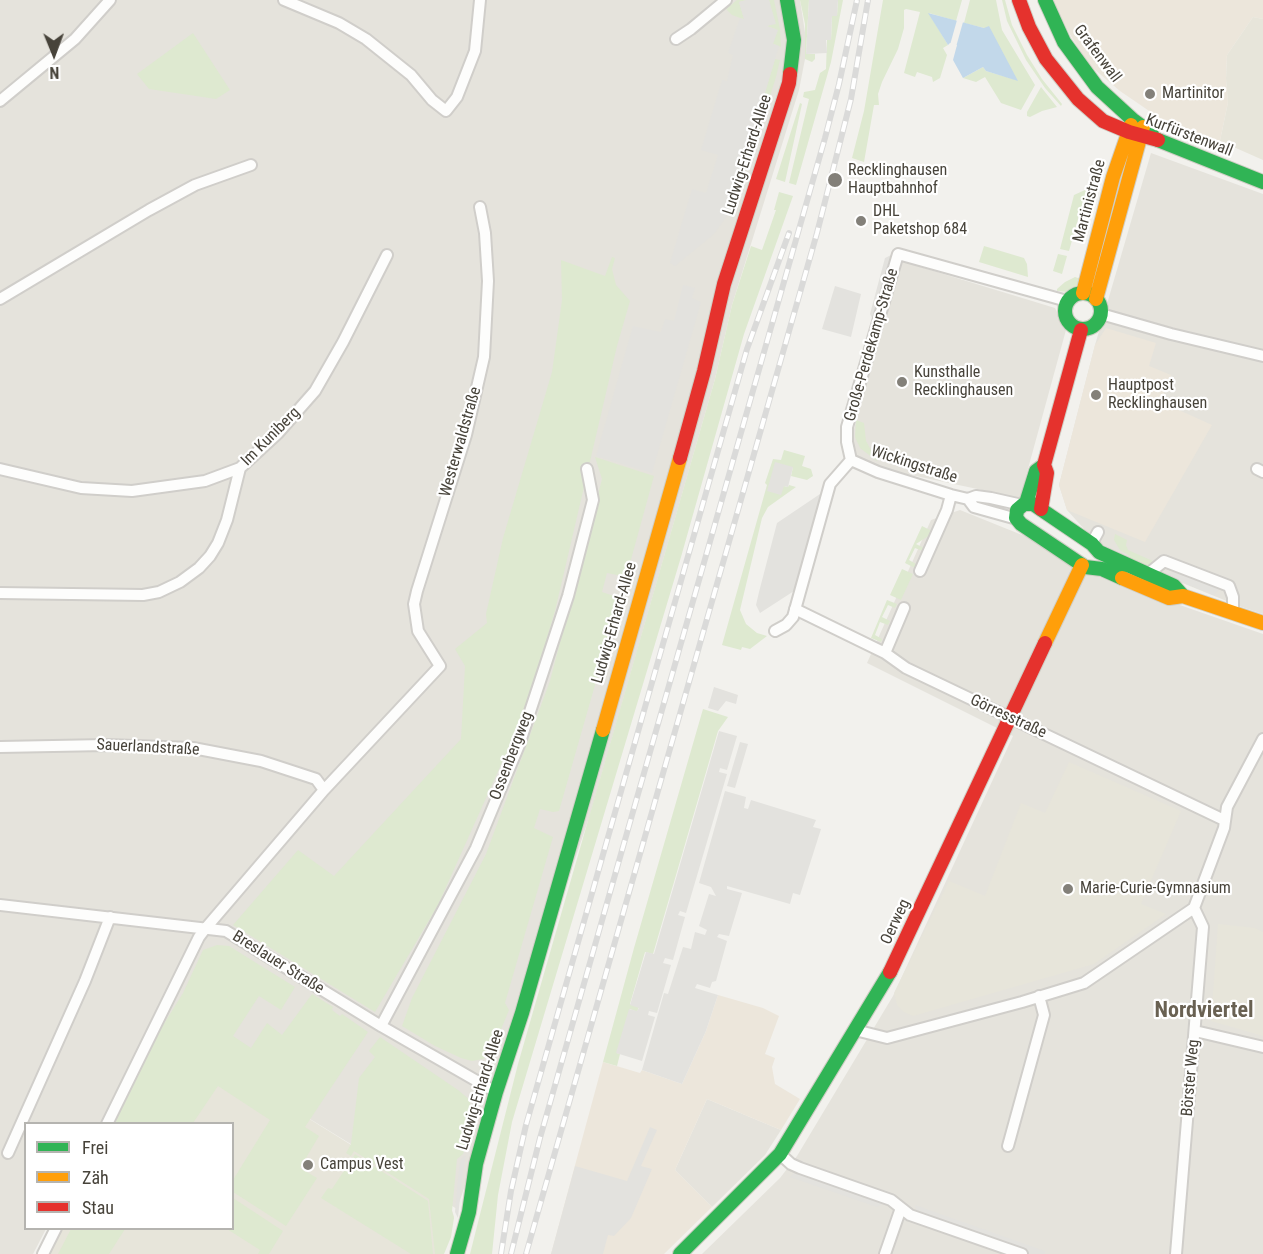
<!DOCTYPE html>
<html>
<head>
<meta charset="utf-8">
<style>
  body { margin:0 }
  #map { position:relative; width:1263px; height:1254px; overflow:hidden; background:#f2f1ed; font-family:"Roboto Condensed",sans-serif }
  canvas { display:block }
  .legend { position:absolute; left:24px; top:1122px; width:210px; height:108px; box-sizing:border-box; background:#fff; border:2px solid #b5b4b0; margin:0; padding:8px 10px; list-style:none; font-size:18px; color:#47433a }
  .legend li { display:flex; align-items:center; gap:12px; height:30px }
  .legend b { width:30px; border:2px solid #b5b4b0 }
  .north { position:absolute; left:24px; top:24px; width:60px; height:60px; -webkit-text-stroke:4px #fff; paint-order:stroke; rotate:179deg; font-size:16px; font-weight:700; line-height:24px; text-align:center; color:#47433a }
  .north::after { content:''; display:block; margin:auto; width:21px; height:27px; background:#47433a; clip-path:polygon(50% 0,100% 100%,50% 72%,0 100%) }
</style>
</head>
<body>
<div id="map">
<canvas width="1263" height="1254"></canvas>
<ul class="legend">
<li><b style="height:8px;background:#30b455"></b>Frei</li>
<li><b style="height:8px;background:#ff9f0a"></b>Zäh</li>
<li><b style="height:8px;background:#e5322d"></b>Stau</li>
</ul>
<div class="north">N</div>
</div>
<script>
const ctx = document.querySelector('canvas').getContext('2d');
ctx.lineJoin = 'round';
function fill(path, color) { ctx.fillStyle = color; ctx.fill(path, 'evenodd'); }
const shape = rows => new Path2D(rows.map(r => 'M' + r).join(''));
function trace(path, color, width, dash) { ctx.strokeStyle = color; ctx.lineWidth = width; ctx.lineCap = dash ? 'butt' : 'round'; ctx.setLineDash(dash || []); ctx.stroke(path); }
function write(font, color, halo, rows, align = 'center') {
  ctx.font = font + ' "Roboto Condensed",sans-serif'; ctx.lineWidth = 4.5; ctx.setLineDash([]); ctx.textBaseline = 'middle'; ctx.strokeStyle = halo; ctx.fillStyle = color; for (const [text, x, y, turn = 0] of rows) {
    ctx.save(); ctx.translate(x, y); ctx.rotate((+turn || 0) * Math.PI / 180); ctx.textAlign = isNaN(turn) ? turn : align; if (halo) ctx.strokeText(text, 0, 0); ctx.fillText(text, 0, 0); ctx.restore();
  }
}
const residential = shape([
  [0,0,800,0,806,39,805,59,799,90,732,305,715,379,590,815,457,1209,153,1023,101,1123,26,1124,26,1228,46,1229,33,1254,0,1254],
  [1151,153,1263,194,1263,614,1239,606,1138,565,1111,551,1085,530,1067,510,1059,485,1095,345],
  [901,261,1055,308,1066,330,1020,498,845,461],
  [960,510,1032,539,1131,588,1263,634,1263,1254,702,1254,780,1178,797,1156,893,996,1013,736,867,663,931,520],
  [707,1099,781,1130,765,1155,712,1207,675,1170]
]);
const commercial = shape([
  [1053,0,1263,0,1263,19,1253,17,1227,55,1226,79,1228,102,1220,141,1174,128,1120,91,1088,64,1068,31],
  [1106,328,1156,343,1149,366,1171,375,1161,402,1212,425,1145,542,1067,510,1059,485,1095,345],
  [718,995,763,1008,779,1016,765,1054,775,1058,772,1067,775,1084,800,1099,781,1130,707,1099,675,1170,712,1207,664,1254,551,1254,603,1062,640,1073,642,1070,682,1084,706,1031]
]);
const education = shape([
  [1253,17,1263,19,1263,160,1220,141,1228,102,1226,79,1227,55],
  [1069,762,1181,811,1141,904,1166,914,1094,964,913,1016,904,1012,897,1005,894,993,949,881,985,896,1021,803,1045,813],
  [1218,924,1255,928,1263,932,1263,1036,1211,1021],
  [155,1023,451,1207,454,1217,440,1254,48,1254,60,1229,232,1228,232,1124,109,1123]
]);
const green = shape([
  [737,0,746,0,739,2,744,19,754,23,732,15,726,9],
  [769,0,774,0,780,29,781,47,772,43,776,29,767,26,775,23],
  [800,0,809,0,806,54,815,54,815,59,812,62,805,59,805,24],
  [838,0,843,0,831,62,796,185,789,183,809,99,803,97,804,92,815,90,820,73,826,69,827,40,831,40,832,16,837,15],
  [883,0,962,0,956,21,929,13,948,45,943,48,947,55,940,78,933,82,932,77,917,72,915,77,904,73,920,12,906,9,904,10,904,28,898,49,882,82,878,94,879,105,874,105,864,162,852,158,864,111],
  [970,0,996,0,1002,30,1035,85,1021,110,1001,103,985,77,976,82,963,78,983,67,986,71,1017,80,984,28,964,23],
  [1002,0,1005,0,1012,25,1027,55,1042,79,1062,104,1061,106,1045,88,1026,60,1007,21],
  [193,33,230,90,216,99,149,89,137,74],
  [775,59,780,60,776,77,754,148,750,148,748,156,751,157,747,170,742,169],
  [1041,87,1057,107,1042,111,1030,117,1027,116,1027,112],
  [800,103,802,104,785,182,776,179],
  [1124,154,1128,155,1098,276,1090,274],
  [1085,190,1086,191,1069,251,1060,249,1074,195],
  [779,192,793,196,744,334,681,557,512,1122,498,1195,492,1254,470,1254,518,1064,715,379,732,305,751,246,762,250,776,210,774,210],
  [984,246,1024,258,1027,264,1028,277,979,262],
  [1058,254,1067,256,1062,274,1053,271],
  [612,257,615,258,612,269,616,285,630,301,617,346,555,611,526,709,438,905,375,1012,233,925,298,850,334,876,461,739,465,666,455,649,487,623,486,614,503,538,552,372,562,300,561,260,605,276],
  [1075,277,1081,279,1075,288,1068,292,1057,291,1057,289,1065,282],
  [856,420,864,423,866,441,871,450,878,456,877,461,860,448,855,437],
  [784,450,805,456,802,466,811,469,813,476,807,480,791,476,793,467,784,486,788,487,789,485,796,487,768,507,762,518,740,610,746,624,757,633,767,636,750,649,742,647,741,650,722,645,767,485,765,483,773,459,781,460],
  [595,457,654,476,627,574,622,576,607,573,602,592,614,596,619,601,559,811,553,812,540,809,534,828,553,837,505,1003,509,1010,493,1049,483,1059,472,1061,461,1058,435,1046,402,1026,412,998,486,854,550,681,602,479],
  [922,526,932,531,930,535,916,544,924,548,923,551,915,548,909,560,916,564,915,568,905,563],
  [1115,534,1127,540,1126,545,1128,550,1153,561,1152,565,1144,565,1129,560,1130,556,1120,550,1114,540],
  [902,569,913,574,901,600,890,595],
  [887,600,897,604,895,608,888,605,882,617,890,621,888,625,880,622,875,635,882,639,881,642,871,638],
  [703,709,728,717,718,731,653,954,645,952,630,1004,639,1007,637,1012,630,1009,617,1053,620,1054,617,1066,603,1062,634,948],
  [217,945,229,946,295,987,281,1010,259,996,233,1036,251,1048,267,1023,282,1035,312,994,333,1007,332,1010,340,1016,342,1014,368,1032,305,1127,319,1136,300,1168,317,1178,286,1226,233,1192,233,1180,270,1120,218,1086,193,1123,115,1123,157,1035,183,993,203,950],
  [380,1037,458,1090,470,1100,471,1127,463,1154,457,1159,452,1211,454,1218,451,1237,444,1254,435,1254,429,1199,354,1151,351,1156,346,1153,351,1144,359,1078,375,1057,369,1051],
  [355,1154,428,1201,433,1254,411,1254,321,1198,328,1188,332,1189],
  [233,1198,283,1231,269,1254,258,1254,260,1250,227,1229,232,1228],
  [71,1229,71,1228,125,1229,109,1254,58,1254]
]);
const parking = shape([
  [747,0,769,0,776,24,766,26,778,30,773,44,779,46,729,213,714,234,675,266,670,263,692,189,706,193,718,155,701,150,722,80,727,81,733,55,728,53,740,18,744,19,739,2],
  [809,0,838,0,837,16,832,16,831,40,826,40,827,53,806,54],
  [891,255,872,318,870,314,885,258],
  [683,285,695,288,692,298,701,302,652,473,596,456,633,326,661,332,665,319,674,321],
  [835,286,861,294,851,337,822,329],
  [775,462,793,467,788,487,784,486,781,495,767,491],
  [823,492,794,591,760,613,756,605,759,592,777,523],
  [1176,569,1222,587,1213,595,1167,576],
  [714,687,738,695,736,704,726,701,718,711,708,708],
  [719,731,737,736,727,770,720,768,719,772,727,774,686,913,680,911,678,915,685,917,673,960,665,958,663,963,671,965,657,1013,649,1011,648,1015,655,1017,642,1061,616,1053,629,1009,637,1011,639,1008,630,1005,646,952,654,954],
  [740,742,748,744,735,788,727,786],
  [725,791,746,797,744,808,748,809,751,800,816,820,813,827,821,829,800,895,793,893,790,904,727,886,727,889,742,893,729,936,719,934,717,937,727,941,716,981,712,982,710,988,697,984,695,988,718,995,706,1031,682,1084,642,1070,664,993,668,994,683,947,691,949,695,932,705,935,707,930,699,926,709,894,716,896,711,887,699,883],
  [650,1127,657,1130,641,1166,652,1169,631,1218,614,1236,608,1235,603,1254,551,1254,575,1166,627,1181],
  [466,1155,462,1178,458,1218,455,1212,459,1168,461,1159],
  [797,1170,886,1202,877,1207,790,1177],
  [915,1205,1045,1251,1045,1254,1029,1254,917,1215]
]);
const water = shape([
  [928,13,984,28,989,26,1018,81,986,71,983,67,963,78,953,60,957,45,950,43,948,45]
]);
const pier = shape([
  [957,20,963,22,956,47,950,45]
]);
const street = shape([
  [284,0,339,23,366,39,411,75,432,100,446,111,457,97,475,51,480,0],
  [676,39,691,29,726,0],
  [0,101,75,39,110,0],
  [0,299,149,210,195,185,251,165],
  [1101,314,1171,334,1263,356],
  [851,460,847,442,847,427,898,254,1067,301],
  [851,460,878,472,951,495,968,499,976,496,991,498,1022,505],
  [0,469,81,488,132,491,205,481,240,468,278,433,315,391,343,342,387,255],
  [1257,469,1263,472],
  [968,499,974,507,1017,519],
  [1092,543,1098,532],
  [920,571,947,510,951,495],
  [1148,574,1164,561,1229,586,1233,597,1233,613],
  [0,593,143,595,159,592,180,582,199,568,210,556,218,543,227,520,240,468],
  [795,609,885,653,906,668,1224,820],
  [775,631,786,625,793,617,830,484,851,460],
  [885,653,904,608],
  [0,747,106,745,193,748,261,761,316,779,324,790],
  [0,905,226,931,381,1026,496,1092],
  [381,1026,476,848,519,745,568,596,593,500,587,469],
  [855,1030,887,1038,1022,1002,1084,983,1194,908],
  [1195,1031,1263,1047],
  [107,1124,199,937,205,929,324,790,440,666,418,631,414,604,417,591,466,435,484,357,488,281,485,233,480,207],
  [1008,1146,1044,1015,1039,996],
  [8,1153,85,981,110,917],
  [780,1154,791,1164,800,1168,891,1200,910,1215,1022,1254],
  [43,1254,56,1228],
  [885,1254,901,1208],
  [1176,1254,1203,927,1194,908,1224,828,1227,807,1263,739]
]);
const fast = shape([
  [787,0,794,40,790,74],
  [1045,0,1064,42,1097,87,1133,120,1152,134],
  [1158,140,1263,182],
  '1065 311a18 18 0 1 1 36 0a18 18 0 1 1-36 0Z',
  [1026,503,1036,471,1044,465],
  [1122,578,1102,569,1085,567,1021,524,1016,518,1017,510,1024,504,1033,504,1092,544,1099,552,1174,586,1183,596],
  [457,1254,469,1212,476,1164,496,1092,522,1013,603,730],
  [680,1254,780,1154,890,972]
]);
const slow = shape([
  [1083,293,1113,177,1131,125],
  [1096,299,1143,127],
  [1122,578,1169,598,1183,596,1263,623],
  [1045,643,1082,565],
  [603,730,680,458]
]);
const jam = shape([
  [1019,0,1029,27,1046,59,1078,99,1103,121,1129,132,1158,140],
  [680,458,704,371,724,284,789,83,790,74],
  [1041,509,1047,473,1044,465,1081,330],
  [890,972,1045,643]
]);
const rail = shape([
  [501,1254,511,1191,526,1125,747,349,789,233],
  [511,1254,540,1138,825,138,839,84,857,0],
  [526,1254,817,233,851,99,868,0]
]);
const markers = [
  [1150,94,6,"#838079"],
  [835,180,8,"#838079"],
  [861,221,6,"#838079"],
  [902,382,6,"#838079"],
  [1096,395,6,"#838079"],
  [1068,889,6,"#838079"],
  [308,1165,6,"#838079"]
];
const streetNames = [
  ["Grafenwall",1097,54,53],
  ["Kurfürstenwall",1189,136,21],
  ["Ludwig-Erhard-Allee",748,155,-72],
  ["Martinistraße",1090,201,-75],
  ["Große-Perdekamp-Straße",872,345,-74],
  ["Im Kuniberg",271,437,-45],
  ["Westerwaldstraße",461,442,-74],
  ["Wickingstraße",914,465,18],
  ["Ludwig-Erhard-Allee",615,623,-74],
  ["Görresstraße",1008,717,25],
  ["Sauerlandstraße",148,748,3],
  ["Ossenbergweg",512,756,-69],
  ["Oerweg",896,922,-65],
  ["Breslauer Straße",278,963,32],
  ["Börster Weg",1191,1078,-85],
  ["Ludwig-Erhard-Allee",481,1090,-73]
];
const poiNames = [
  ["Martinitor",1162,94],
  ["Recklinghausen",848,171],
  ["Hauptbahnhof",848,189],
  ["DHL",873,212],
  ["Paketshop 684",873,230],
  ["Kunsthalle",914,373],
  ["Recklinghausen",914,391],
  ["Hauptpost",1108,386],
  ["Recklinghausen",1108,404],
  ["Marie-Curie-Gymnasium",1080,889],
  ["Campus Vest",320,1165]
];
const districtNames = [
  ["Nordviertel",1204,1011]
];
fill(residential, '#e5e3dc');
fill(commercial, '#ece6db');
fill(education, '#e7e5da');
fill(green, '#dee9d0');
fill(parking, '#e3e2de');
fill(water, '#c2d8ea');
fill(pier, '#f2f1ed');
trace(street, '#d0ceca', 14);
trace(fast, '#d0cec5', 16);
trace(slow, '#d0cec5', 16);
trace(jam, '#d0cec5', 16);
trace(street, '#fdfdfc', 10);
trace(fast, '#30b455', 14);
trace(slow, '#ff9f0a', 14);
trace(jam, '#e5322d', 14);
trace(rail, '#dadad9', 6);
trace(rail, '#fff', 4, [11]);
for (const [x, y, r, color] of markers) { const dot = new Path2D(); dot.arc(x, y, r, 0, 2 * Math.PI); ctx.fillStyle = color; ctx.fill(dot); trace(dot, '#fff', 2); }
write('16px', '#47433a', '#fff', streetNames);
write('16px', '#47433a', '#fff', poiNames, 'left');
write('bold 22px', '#696152', '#fff', districtNames);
</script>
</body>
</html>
